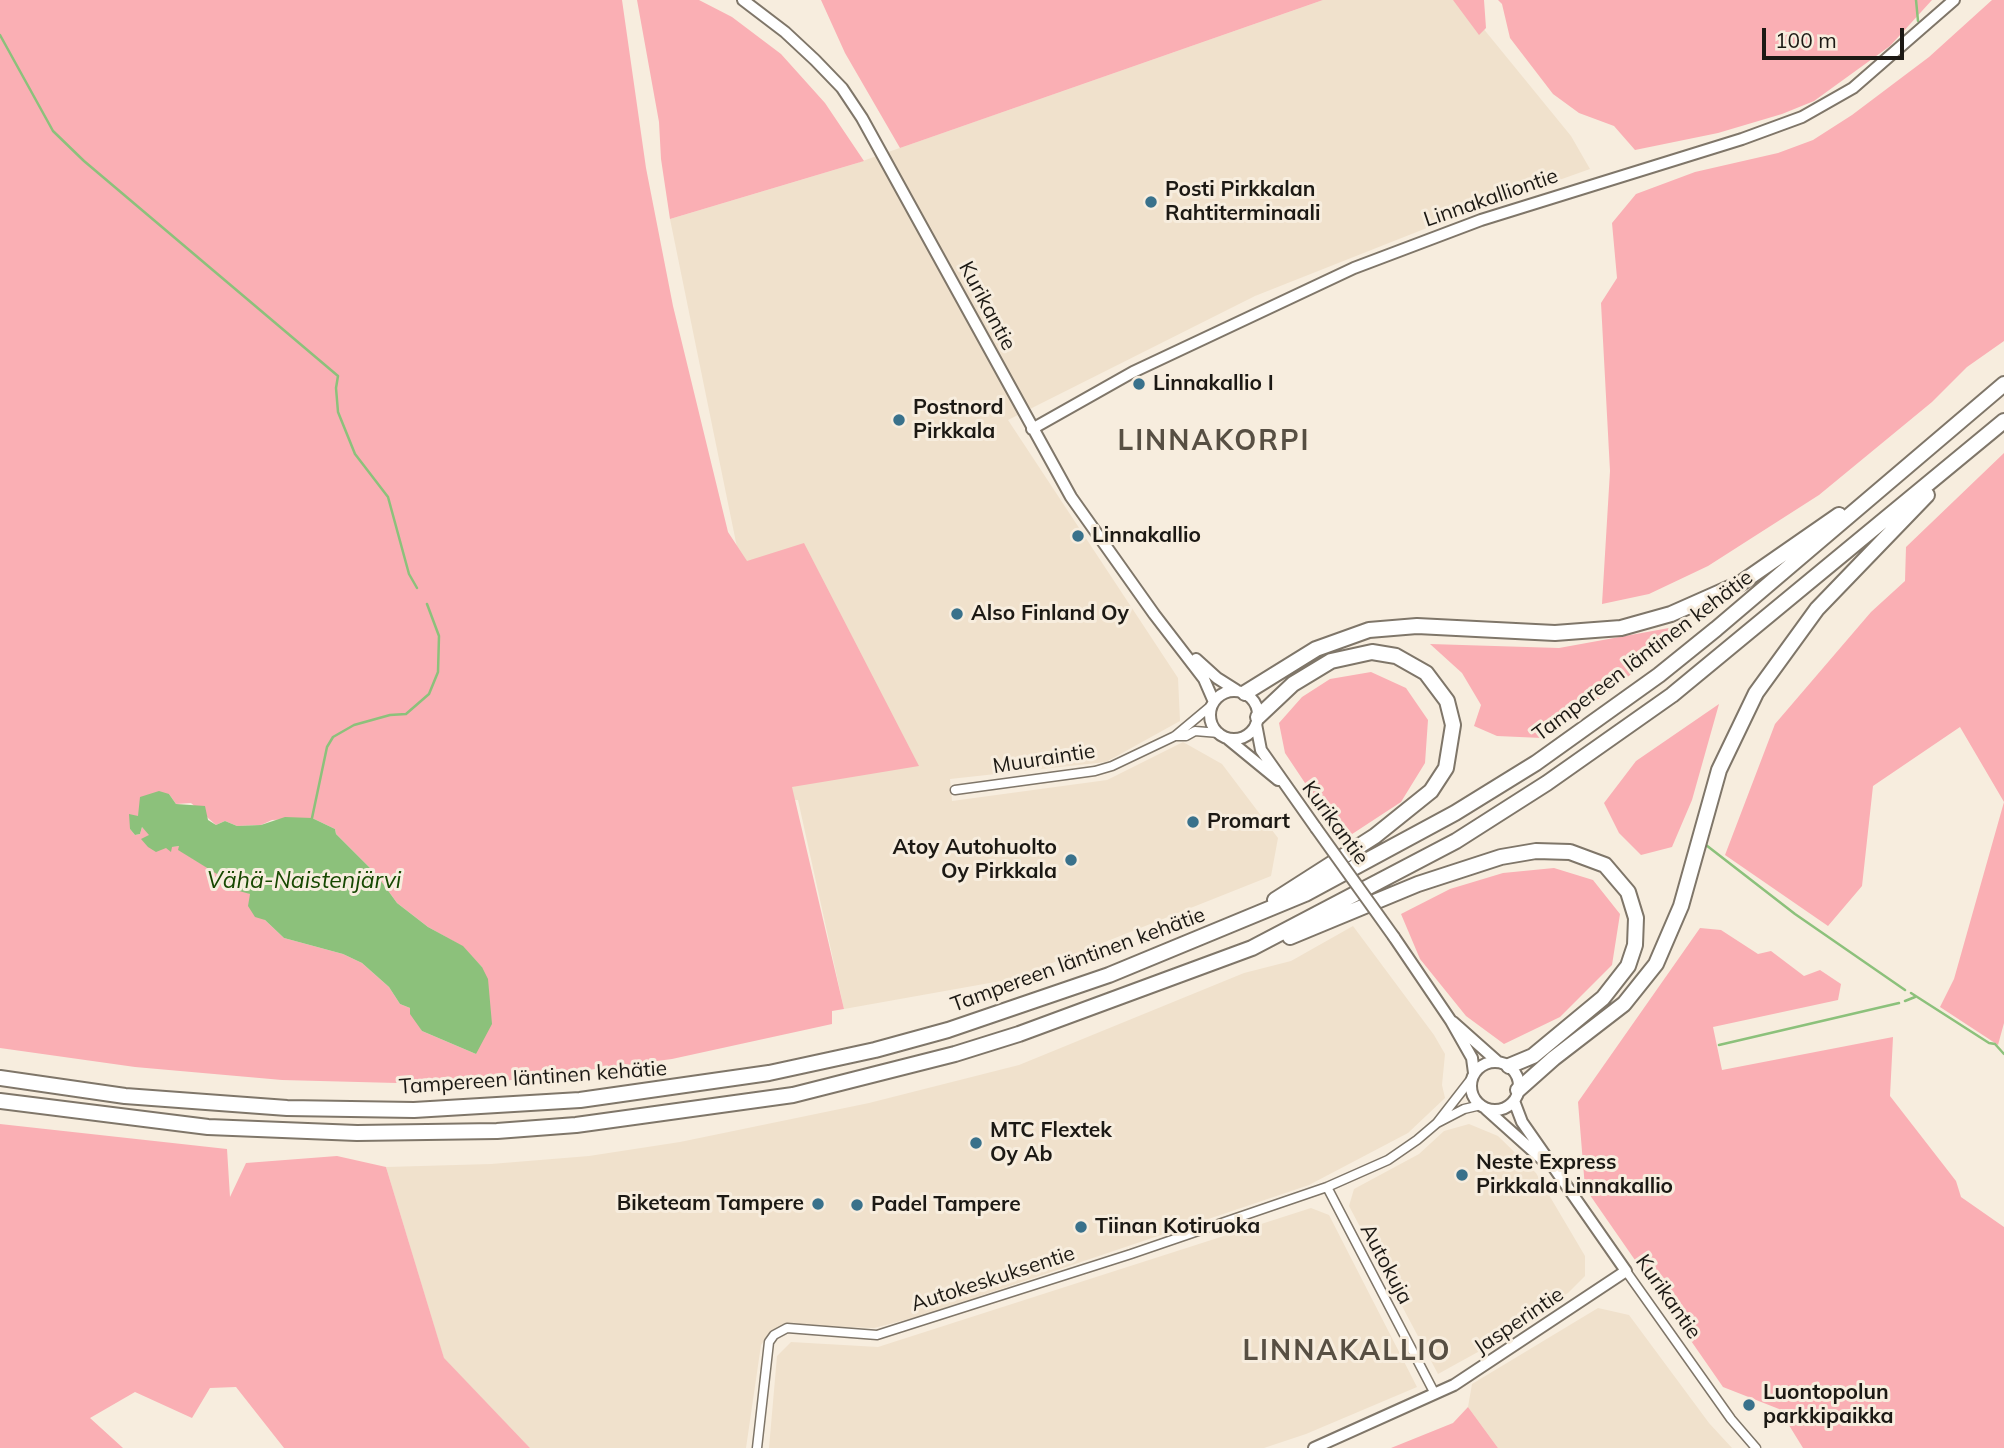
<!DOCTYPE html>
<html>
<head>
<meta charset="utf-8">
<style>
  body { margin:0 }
  #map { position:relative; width:2004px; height:1448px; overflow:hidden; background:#f7edde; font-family:Mulish,sans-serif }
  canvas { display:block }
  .scale { position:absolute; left:1762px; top:28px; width:142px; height:32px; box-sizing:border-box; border:4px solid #1c1914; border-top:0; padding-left:9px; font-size:21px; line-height:24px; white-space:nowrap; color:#1c1914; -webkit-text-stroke:5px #f7edde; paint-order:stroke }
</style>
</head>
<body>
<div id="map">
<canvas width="2004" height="1448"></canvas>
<div class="scale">100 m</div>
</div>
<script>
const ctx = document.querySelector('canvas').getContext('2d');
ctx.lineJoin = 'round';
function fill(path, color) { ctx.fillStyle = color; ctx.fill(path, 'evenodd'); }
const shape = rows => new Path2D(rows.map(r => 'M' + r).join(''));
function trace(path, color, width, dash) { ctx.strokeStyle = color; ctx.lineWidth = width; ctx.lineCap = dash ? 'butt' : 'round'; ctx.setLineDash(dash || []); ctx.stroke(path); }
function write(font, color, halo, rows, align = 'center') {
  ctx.font = font + ' Mulish,sans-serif'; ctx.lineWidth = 6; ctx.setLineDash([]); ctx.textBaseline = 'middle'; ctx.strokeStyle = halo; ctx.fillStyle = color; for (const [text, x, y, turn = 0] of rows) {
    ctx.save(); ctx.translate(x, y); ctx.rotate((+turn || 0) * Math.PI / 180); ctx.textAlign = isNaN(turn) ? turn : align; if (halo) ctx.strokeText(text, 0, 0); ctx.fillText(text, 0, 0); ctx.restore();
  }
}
const built = shape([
  [1323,0,1460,0,1571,136,1590,169,1447,220,1255,296,1008,420,1178,678,1180,721,1106,762,950,779,952,801,1107,780,1183,742,1222,764,1278,838,1271,876,1012,979,844,1009,798,800,794,800,741,567,670,219,854,164],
  [1353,926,1434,1035,1445,1054,1442,1085,1445,1098,1408,1133,1309,1185,921,1316,874,1328,788,1325,772,1330,761,1345,746,1448,530,1448,444,1359,386,1167,491,1164,589,1156,680,1142,869,1103,1019,1065,1244,973,1291,961],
  [1469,1124,1498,1136,1536,1173,1585,1256,1585,1276,1568,1293,1516,1323,1496,1342,1438,1374,1349,1206,1354,1189,1419,1154,1444,1131],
  [1311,1208,1329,1215,1417,1387,1306,1434,1264,1448,769,1448,777,1356,791,1342,878,1347],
  [1598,1308,1629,1315,1709,1423,1732,1448,1498,1448,1468,1407,1472,1384]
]);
const green = shape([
  [0,0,622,0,646,168,673,306,728,532,747,561,804,543,919,766,792,787,844,1009,832,1011,832,1024,672,1059,473,1085,282,1080,135,1067,0,1048],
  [169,794,176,804,191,803,216,825,225,821,237,826,261,825,272,820,312,818,335,829,336,834,376,874,397,903,428,927,462,946,482,967,476,1054,422,1031,410,1008,400,1004,389,987,362,963,343,954,284,938,265,920,250,894,179,850,180,846,166,847,142,827,140,834,135,835,130,829,138,816],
  [637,0,699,0,732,17,781,54,825,103,864,161,670,219,661,159,659,122],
  [821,0,1323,0,900,148,845,53],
  [1453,0,1484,0,1486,28,1479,35],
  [1498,0,1932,0,1890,46,1814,101,1782,114,1718,133,1635,150,1614,126,1579,113,1553,94,1510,38,1502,4],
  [1992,0,2004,0,2004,341,1967,367,1932,402,1819,495,1708,566,1649,594,1602,604,1610,471,1601,303,1617,278,1612,223,1636,194,1695,172,1778,153,1813,140,1852,115,1929,57],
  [2004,453,2004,802,1960,727,1873,786,1862,886,1828,926,1725,855,1775,724,1871,612,1905,581,1906,547],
  [1669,628,1678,637,1610,691,1542,738,1497,736,1474,726,1481,705,1462,673,1430,644,1559,648],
  [1371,672,1406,688,1428,720,1425,763,1401,802,1343,840,1285,753,1279,723,1302,697,1330,679],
  [1719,704,1692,800,1672,847,1641,855,1619,833,1604,803,1636,761],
  [2004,802,2004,1023,1998,1045,1940,1007,1954,979],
  [1554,868,1593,880,1620,914,1612,965,1560,1017,1504,1044,1466,1016,1420,959,1401,914,1450,889,1503,873],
  [1700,928,1721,930,1758,954,1771,951,1804,976,1820,970,1841,984,1838,1000,1713,1027,1722,1070,1893,1037,1890,1096,1956,1181,1961,1197,2004,1227,2004,1448,1803,1448,1779,1409,1723,1387,1585,1188,1578,1102],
  [0,1124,227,1149,230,1197,246,1163,337,1156,386,1167,444,1358,530,1448,284,1448,236,1387,210,1388,192,1418,135,1392,90,1418,123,1448,0,1448],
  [1468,1407,1498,1448,1391,1448,1453,1423]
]);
const water = shape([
  [159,791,169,794,176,804,205,806,208,820,216,825,225,821,237,826,261,825,285,817,312,818,335,829,336,834,376,874,397,903,428,927,463,946,482,967,488,979,492,1024,476,1054,422,1031,410,1014,410,1008,400,1004,389,987,362,963,343,954,284,938,265,920,255,917,248,906,250,894,239,891,238,887,178,850,179,846,172,847,171,852,166,848,156,852,148,847,141,839,149,835,142,827,140,834,135,835,130,829,129,814,138,816,140,797]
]);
const stream = shape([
  [1916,0,1918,21],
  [0,35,53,131,84,161,338,376,336,388,338,412,355,454,388,497,409,574,417,588],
  [312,818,327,747,333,737,354,725,390,715,406,714,429,694,438,672,439,636,427,604],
  [1706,845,1795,914,1905,990],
  [1911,993,1989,1043,1995,1044,2004,1054],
  [1905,1001,1915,997],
  [1719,1045,1899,1003]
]);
const minor = shape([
  [1175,736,1186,736,1195,731,1219,733],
  [955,790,1095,771,1112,766,1175,736,1212,705],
  [1437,1123,1464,1109,1481,1105],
  [1327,1187,1435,1394],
  [1626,1271,1731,1419,1756,1448],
  [757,1448,769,1342,774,1335,787,1328,877,1335,1131,1254,1327,1187,1388,1160,1417,1140,1437,1123,1472,1078]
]);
const secondary = shape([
  [743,0,785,32,815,60,842,88,862,118,1071,497,1154,614,1204,679,1214,702],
  [1032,429,1133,372,1354,268,1481,220,1742,139,1802,117,1853,88,1954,0],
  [1196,659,1217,678,1236,690],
  '1210 715a24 24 0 1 1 48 0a24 24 0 1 1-48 0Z',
  [1256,724,1261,750,1316,828],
  [1228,739,1278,780],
  [1394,937,1451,1021,1472,1058,1474,1073],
  [1453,1022,1498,1062],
  '1471 1086a24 24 0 1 1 48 0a24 24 0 1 1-48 0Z',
  [1486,1109,1544,1161],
  [1314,1448,1454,1385,1626,1271,1522,1122,1514,1101]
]);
const motorway = shape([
  [1245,693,1316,649,1369,630,1417,626,1555,633,1621,628,1671,614,1741,583,1839,515],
  [1258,717,1293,684,1331,661,1372,652,1396,656,1426,673,1447,701,1453,725,1446,768,1431,791,1375,836,1275,900],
  [1290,937,1418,884,1501,857,1536,851,1570,852,1605,865,1628,892,1636,918,1635,945,1628,966,1603,998,1533,1056,1509,1066],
  [0,1078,125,1096,287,1108,414,1110,580,1100,769,1073,875,1050,948,1030,1109,975,1305,894,1455,813,1536,763,1659,675,1716,629,2004,384],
  [1518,1090,1554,1058,1624,1004,1656,964,1681,906,1719,770,1756,693,1817,609,1927,495],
  [0,1101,208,1127,357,1133,497,1131,576,1125,793,1095,955,1054,1019,1034,1252,948,1456,841,1547,783,1672,695,2004,421]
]);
const secondaryBridge = shape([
  [1316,828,1394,937]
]);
const markers = [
  [1151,202,7,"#39718b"],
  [1139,384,7,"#39718b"],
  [899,420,7,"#39718b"],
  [1078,536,7,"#39718b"],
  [957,614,7,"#39718b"],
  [1193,822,7,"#39718b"],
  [1071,860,7,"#39718b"],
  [976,1143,7,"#39718b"],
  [1462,1175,7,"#39718b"],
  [818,1204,7,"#39718b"],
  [857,1205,7,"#39718b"],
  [1081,1227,7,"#39718b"],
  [1749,1405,7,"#39718b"]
];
const poiNames = [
  ["Posti Pirkkalan",1165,190],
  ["Rahtiterminaali",1165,214],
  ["Linnakallio I",1153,384],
  ["Postnord",913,408],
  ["Pirkkala",913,432],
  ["Linnakallio",1092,536],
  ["Also Finland Oy",971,614],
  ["Promart",1207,822],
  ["Atoy Autohuolto",1057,848,"right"],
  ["Oy Pirkkala",1057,872,"right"],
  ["MTC Flextek",990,1131],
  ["Oy Ab",990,1155],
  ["Neste Express",1476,1163],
  ["Pirkkala Linnakallio",1476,1187],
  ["Biketeam Tampere",804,1204,"right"],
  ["Padel Tampere",871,1205],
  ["Tiinan Kotiruoka",1095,1227],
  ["Luontopolun",1763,1393],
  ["parkkipaikka",1763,1417]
];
const streetNames = [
  ["Linnakalliontie",1491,198,-19],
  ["Kurikantie",987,306,62],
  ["Tampereen läntinen kehätie",1643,656,-37],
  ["Muuraintie",1044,759,-9],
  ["Kurikantie",1335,823,54],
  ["Tampereen läntinen kehätie",1078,960,-20],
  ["Tampereen läntinen kehätie",533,1078,-4],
  ["Autokuja",1386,1264,62],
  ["Autokeskuksentie",993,1279,-18],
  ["Kurikantie",1668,1297,55],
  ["Jasperintie",1519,1321,-34]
];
const waterNames = [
  ["Vähä-Naistenjärvi",304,881]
];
const districtNames = [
  ["LINNAKORPI",1214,442],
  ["LINNAKALLIO",1347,1352]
];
fill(built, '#f0e1cc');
fill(green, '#faafb4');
fill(water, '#8cc17b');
trace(stream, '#8cc17b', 2.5);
trace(minor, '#7f7669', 11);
trace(secondary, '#7f7669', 14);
trace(motorway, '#7f7669', 18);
trace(minor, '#fff', 8);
trace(secondary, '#fff', 10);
trace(motorway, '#fff', 14);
trace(secondaryBridge, '#7f7669', 14, []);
trace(secondaryBridge, '#fff', 10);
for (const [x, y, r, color] of markers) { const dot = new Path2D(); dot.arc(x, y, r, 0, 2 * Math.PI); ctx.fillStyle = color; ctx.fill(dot); trace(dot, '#f7edde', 2.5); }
write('bold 21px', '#1c1914', '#f7edde', poiNames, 'left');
write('21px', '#1c1914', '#f7edde', streetNames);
write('italic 23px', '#164800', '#f7edde', waterNames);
ctx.letterSpacing = '2px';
write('bold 28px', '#574f43', '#f7edde', districtNames);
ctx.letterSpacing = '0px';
</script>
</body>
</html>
